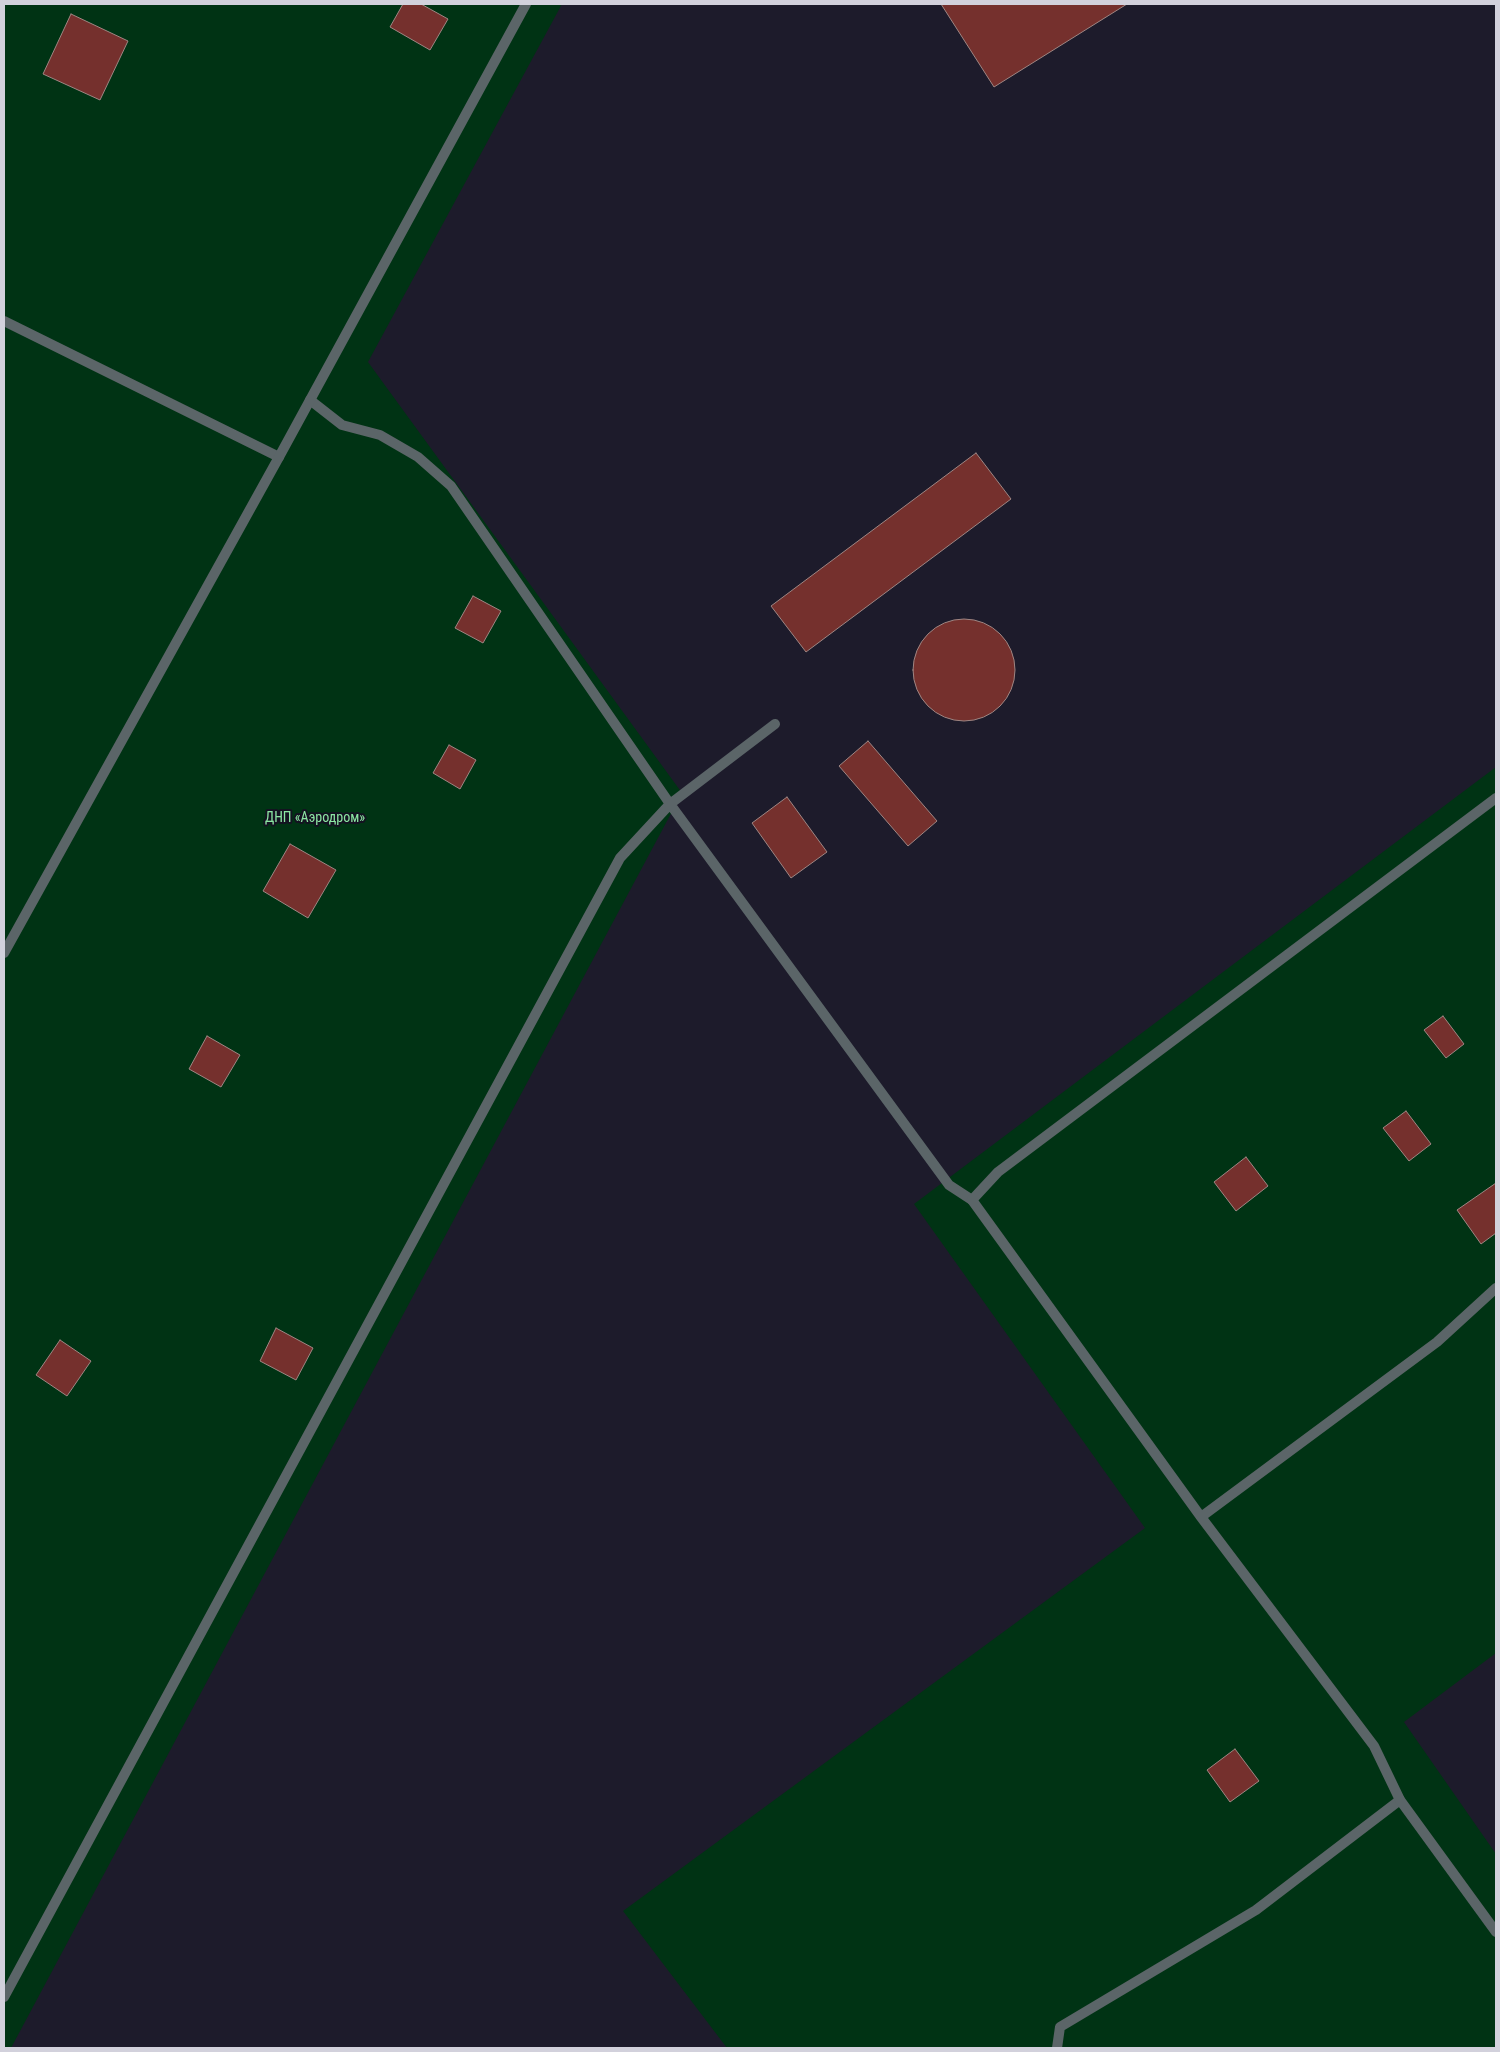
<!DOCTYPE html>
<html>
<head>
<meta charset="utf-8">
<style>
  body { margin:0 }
  #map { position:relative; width:1500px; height:2052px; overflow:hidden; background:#1d1b2b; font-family:"Roboto Condensed",sans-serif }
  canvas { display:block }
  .frame { position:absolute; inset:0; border:5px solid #d2d1dc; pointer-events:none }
</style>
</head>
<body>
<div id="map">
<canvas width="1500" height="2052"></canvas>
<div class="frame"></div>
</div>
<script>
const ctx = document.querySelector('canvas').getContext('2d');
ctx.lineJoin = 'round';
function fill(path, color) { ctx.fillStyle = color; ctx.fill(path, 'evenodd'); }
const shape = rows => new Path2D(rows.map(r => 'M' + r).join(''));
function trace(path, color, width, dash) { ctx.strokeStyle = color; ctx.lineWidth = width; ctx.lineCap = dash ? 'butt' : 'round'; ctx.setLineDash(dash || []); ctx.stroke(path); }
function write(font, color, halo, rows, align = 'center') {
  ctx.font = font + ' "Roboto Condensed",sans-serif'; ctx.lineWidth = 4; ctx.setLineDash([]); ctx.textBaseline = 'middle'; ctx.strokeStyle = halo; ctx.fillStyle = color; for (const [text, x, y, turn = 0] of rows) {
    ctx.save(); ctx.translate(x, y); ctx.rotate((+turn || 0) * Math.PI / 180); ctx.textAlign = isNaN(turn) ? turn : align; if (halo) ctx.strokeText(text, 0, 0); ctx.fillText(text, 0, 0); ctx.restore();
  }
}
const green = shape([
  [4,4,562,4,368,362,682,793,11,2048,4,2048],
  [1496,767,1496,1653,1404,1722,1496,1854,1496,2048,727,2048,623,1911,1145,1528,914,1204]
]);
const building = shape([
  [403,4,421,4,448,19,430,50,390,27,403,4],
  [941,4,1127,4,994,87,941,4],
  [71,14,128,41,100,100,43,74,71,14],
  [976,453,1011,499,806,652,771,606,976,453],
  [473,596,501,611,483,643,455,628,473,596],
  '913 670a51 51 0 1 1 102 0a51 51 0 1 1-102 0Z',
  [868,741,937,821,908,846,839,766,868,741],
  [449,745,476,760,460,789,433,773,449,745],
  [787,797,827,852,791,878,752,823,787,797],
  [290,844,336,870,308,918,263,891,290,844],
  [1443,1016,1464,1044,1446,1058,1424,1030,1443,1016],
  [207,1036,240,1055,221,1087,189,1069,207,1036],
  [1406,1111,1431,1144,1409,1161,1383,1128,1406,1111],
  [1246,1157,1268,1186,1236,1211,1214,1182,1246,1157],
  [1496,1183,1496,1233,1481,1244,1457,1210,1496,1183],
  [276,1328,313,1348,296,1380,260,1361,276,1328],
  [60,1340,91,1361,67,1396,36,1375,60,1340],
  [1235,1749,1259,1781,1230,1802,1207,1770,1235,1749]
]);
const service = shape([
  [4,321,279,457],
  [775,724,670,804,949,1185,972,1200],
  [4,1997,620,858,670,804,451,486,418,457,380,435,342,425,310,400],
  [1057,2048,1060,2027,1256,1910,1400,1800]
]);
const minor = shape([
  [1496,798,998,1172,972,1200,1201,1517,1374,1746,1400,1800,1496,1932],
  [4,953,279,457,526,4],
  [1201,1517,1437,1342,1496,1288]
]);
const parkNames = [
  ["ДНП «Аэродром»",315,818]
];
fill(green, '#003314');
fill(building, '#75302d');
trace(building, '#9e8683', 1);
trace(service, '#5b6568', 10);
trace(minor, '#5b6568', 10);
write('14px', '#8ce6a3', '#141221', parkNames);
</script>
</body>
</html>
